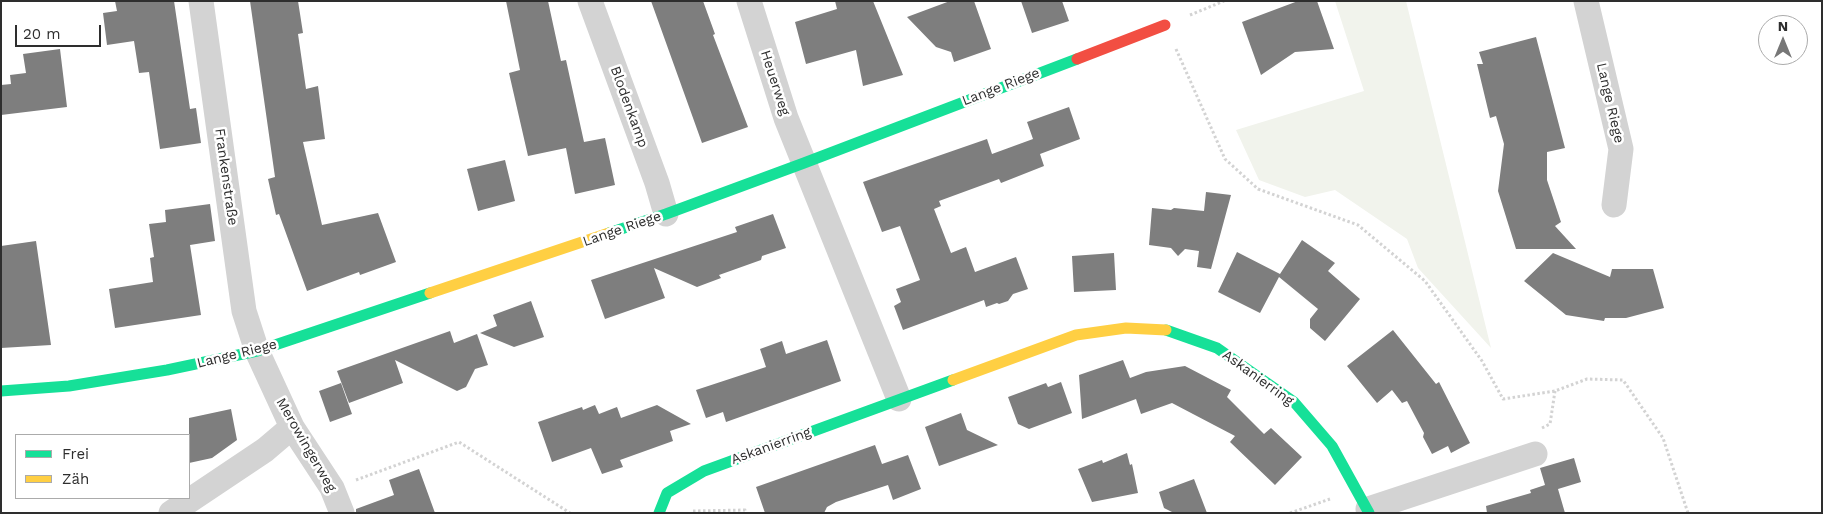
<!DOCTYPE html>
<html>
<head>
<meta charset="utf-8">
<style>
  body { margin:0 }
  #map { position:relative; width:1823px; height:514px; overflow:hidden; background:#fff; font-family:"Work Sans",sans-serif }
  canvas { display:block }
  .frame { position:absolute; inset:0; border:2px solid #2e2e2e; pointer-events:none }
  .legend { position:absolute; left:15px; top:434px; width:175px; height:65px; box-sizing:border-box; background:#fff; border:1px solid #ababab; margin:0; padding:6px 9px; list-style:none; font-size:15px; color:#2e2e2e }
  .legend li { display:flex; align-items:center; gap:10px; height:25px }
  .legend b { width:25px; border:1px solid #ababab }
  .north { position:absolute; left:1758px; top:15px; width:50px; height:50px; box-sizing:border-box; background:#fff; border:1px solid #ababab; border-radius:50%; rotate:0deg; font-size:14px; font-weight:700; line-height:20px; text-align:center; color:#2e2e2e }
  .north::after { content:''; display:block; margin:auto; width:18px; height:22px; background:#777; clip-path:polygon(50% 0,100% 100%,50% 72%,0 100%) }
  .scale { position:absolute; left:15px; top:25px; width:86px; height:22px; box-sizing:border-box; border:2px solid #2e2e2e; border-top:0; padding-left:6px; font-size:15px; line-height:18px; white-space:nowrap; color:#2e2e2e; -webkit-text-stroke:4px #fff; paint-order:stroke }
</style>
</head>
<body>
<div id="map">
<canvas width="1823" height="514"></canvas>
<div class="frame"></div>
<ul class="legend">
<li><b style="height:6px;background:#16e098"></b>Frei</li>
<li><b style="height:6px;background:#ffcf43"></b>Zäh</li>
</ul>
<div class="north">N</div>
<div class="scale">20 m</div>
</div>
<script>
const ctx = document.querySelector('canvas').getContext('2d');
ctx.lineJoin = 'round';
function fill(path, color) { ctx.fillStyle = color; ctx.fill(path, 'evenodd'); }
const shape = rows => new Path2D(rows.map(r => 'M' + r).join(''));
function trace(path, color, width, dash) { ctx.strokeStyle = color; ctx.lineWidth = width; ctx.lineCap = dash ? 'butt' : 'round'; ctx.setLineDash(dash || []); ctx.stroke(path); }
function write(font, color, halo, rows, align = 'center') {
  ctx.font = font + ' "Work Sans",sans-serif'; ctx.lineWidth = 5; ctx.setLineDash([]); ctx.textBaseline = 'middle'; ctx.strokeStyle = halo; ctx.fillStyle = color; for (const [text, x, y, turn = 0] of rows) {
    ctx.save(); ctx.translate(x, y); ctx.rotate((+turn || 0) * Math.PI / 180); ctx.textAlign = isNaN(turn) ? turn : align; if (halo) ctx.strokeText(text, 0, 0); ctx.fillText(text, 0, 0); ctx.restore();
  }
}
const green = shape([
  [1335,1,1406,1,1491,348,1418,268,1407,239,1335,190,1305,197,1259,180,1236,130,1364,91]
]);
const building = shape([
  [115,1,174,1,190,109,196,108,201,143,160,149,149,72,139,73,134,41,107,45,103,13,117,11],
  [250,1,298,1,303,33,298,34,306,89,318,86,325,139,303,142,322,225,378,213,396,262,360,275,359,272,307,291,279,214,276,215,268,179,275,177],
  [506,1,548,1,561,61,566,60,584,142,605,138,615,185,575,194,566,148,528,156,509,73,520,70],
  [651,1,703,1,715,34,713,35,748,127,702,143],
  [835,1,873,1,903,75,863,86,856,50,806,64,795,22,837,9],
  [950,1,974,1,991,49,954,62,951,52,936,47,907,17],
  [1021,1,1062,1,1069,21,1032,33],
  [1298,1,1317,1,1334,49,1295,52,1261,75,1242,22],
  [1536,37,1565,148,1547,152,1547,180,1561,222,1555,226,1576,249,1516,249,1498,191,1504,144,1496,116,1490,118,1477,64,1483,64,1479,52],
  [60,49,67,107,1,115,1,85,11,84,10,75,26,73,23,54],
  [1069,107,1080,139,1040,154,1044,166,1001,183,999,179,939,201,941,206,934,209,951,253,966,247,975,272,1016,257,1028,289,1013,294,1008,301,999,304,997,303,986,307,984,300,903,330,894,306,901,302,896,289,920,280,900,226,882,232,863,182,987,139,992,154,1033,139,1027,122],
  [505,160,515,201,478,211,467,169],
  [1206,192,1231,195,1211,269,1197,267,1199,251,1185,249,1178,256,1171,248,1149,245,1152,208,1171,210,1174,208,1204,211],
  [210,204,215,241,190,245,201,315,115,328,109,289,153,282,150,258,154,257,149,224,166,222,165,210],
  [773,214,786,248,762,256,761,260,719,275,721,278,697,287,654,268,665,298,605,319,591,280,737,232,735,227],
  [1302,240,1335,263,1328,271,1360,299,1325,341,1310,328,1310,319,1318,309,1279,277,1260,313,1218,292,1237,252,1280,274],
  [36,241,51,345,1,348,1,246],
  [1114,253,1116,290,1074,292,1072,256],
  [1553,253,1610,277,1612,269,1653,269,1664,308,1626,318,1605,318,1604,321,1566,315,1524,281],
  [531,301,544,337,514,347,480,333,497,326,493,315],
  [1393,330,1436,384,1439,382,1470,443,1451,453,1448,446,1432,454,1423,437,1424,433,1407,401,1402,403,1392,390,1377,403,1347,366],
  [450,331,454,343,477,334,488,365,475,369,466,387,457,391,395,360,403,383,349,403,337,371],
  [827,340,841,381,726,422,723,412,706,418,696,390,766,367,760,349,782,341,786,354],
  [1123,360,1130,378,1146,372,1185,366,1231,390,1227,397,1264,434,1271,428,1302,457,1275,485,1230,442,1235,436,1172,403,1141,414,1136,399,1082,419,1079,375],
  [1061,382,1072,413,1029,429,1018,424,1008,397,1046,383,1048,387],
  [341,383,352,414,330,422,319,391],
  [595,405,599,414,617,407,621,418,657,405,691,424,670,431,673,441,620,460,623,467,602,474,591,448,552,462,538,422,582,407,583,410],
  [231,409,237,440,212,458,189,463,189,418],
  [961,413,967,430,998,445,939,466,925,427],
  [875,445,882,464,908,455,921,489,893,500,888,485,836,502,827,507,824,513,765,513,756,487],
  [1127,453,1130,465,1132,464,1138,493,1092,502,1078,469,1102,460,1103,463],
  [1574,458,1581,482,1558,489,1565,513,1487,513,1486,506,1531,493,1530,490,1545,485,1540,468],
  [419,469,435,513,356,513,356,509,394,495,389,480],
  [1194,479,1207,513,1174,513,1164,508,1159,492]
]);
const path = shape([
  [1190,15,1224,1],
  [1176,49,1225,159,1258,189,1358,225,1425,281,1482,361,1503,399,1555,391,1587,379,1623,380,1663,438,1688,513],
  [1542,428,1550,424,1555,391],
  [356,480,459,442,570,513],
  [693,511,745,510,745,513],
  [1290,513,1330,499]
]);
const street = shape([
  [201,1,244,311,257,351,292,427,332,488,342,513],
  [590,1,657,183,666,214],
  [749,1,786,118,899,399],
  [1586,1,1621,149,1614,205],
  [1368,509,1535,454],
  [171,513,265,450,292,427]
]);
const fast = shape([
  [609,233,666,214,804,163,1077,59],
  [1166,330,1217,348,1294,402,1332,446,1369,513],
  [1,391,69,386,167,370,257,351,430,293],
  [659,513,667,493,704,471,953,380]
]);
const slow = shape([
  [430,293,609,233],
  [953,380,1076,335,1126,328,1166,330]
]);
const jam = shape([
  [1077,59,1165,25]
]);
const streetNames = [
  ["Heuerweg",775,83,72],
  ["Lange Riege",1001,87,-21],
  ["Lange Riege",1610,103,77],
  ["Blodenkamp",629,107,70],
  ["Frankenstraße",226,177,82],
  ["Lange Riege",622,229,-19],
  ["Lange Riege",237,354,-14],
  ["Askanierring",1258,378,36],
  ["Merowingerweg",306,445,60],
  ["Askanierring",771,446,-20]
];
fill(green, '#f1f3ec');
fill(building, '#7e7e7e');
trace(path, '#d3d3d3', 3, [2.5, 2.5]);
trace(street, '#d3d3d3', 25);
trace(fast, '#16e098', 11);
trace(slow, '#ffcf43', 11);
trace(jam, '#f24e42', 11);
write('14px', '#2e2e2e', '#fff', streetNames);
</script>
</body>
</html>
